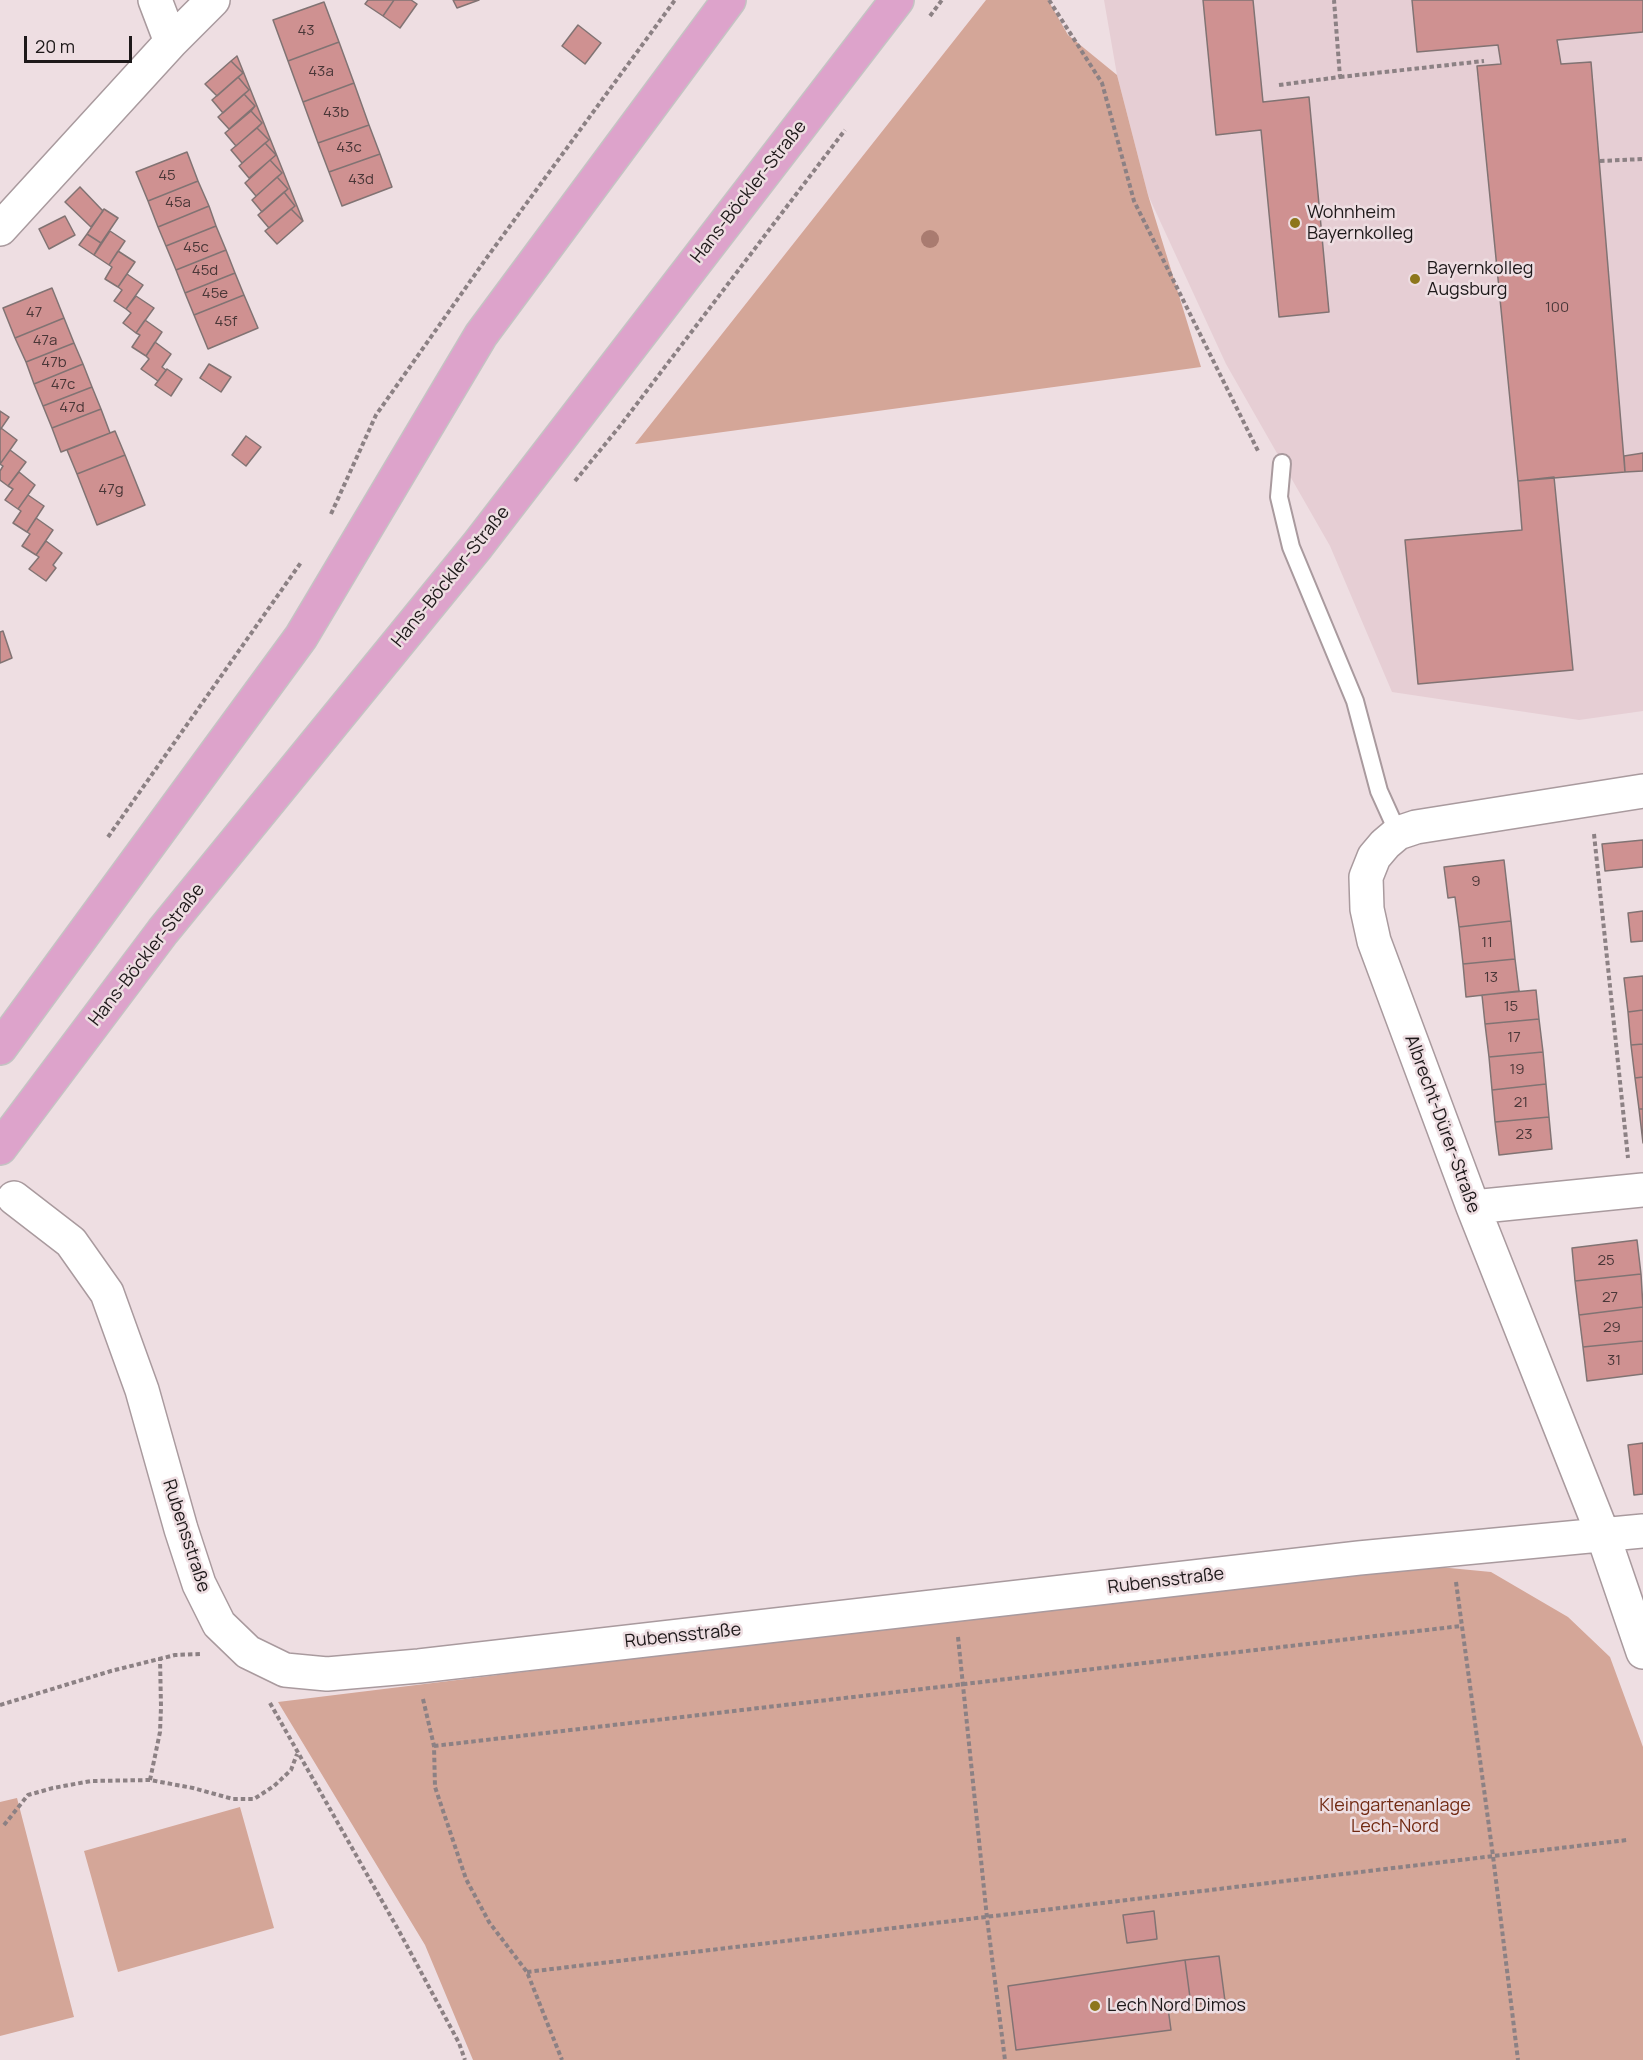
<!DOCTYPE html>
<html>
<head>
<meta charset="utf-8">
<style>
  body { margin:0 }
  #map { position:relative; width:1643px; height:2060px; overflow:hidden; background:#eedee2; font-family:Manrope,sans-serif }
  canvas { display:block }
  .scale { position:absolute; left:24px; top:36px; width:108px; height:27px; box-sizing:border-box; border:3px solid #1e191a; border-top:0; padding-left:8px; font-size:18px; line-height:21px; white-space:nowrap; color:#1e191a; -webkit-text-stroke:4px #eedee2; paint-order:stroke }
</style>
</head>
<body>
<div id="map">
<canvas width="1643" height="2060"></canvas>
<div class="scale">20 m</div>
</div>
<script>
const ctx = document.querySelector('canvas').getContext('2d');
ctx.lineJoin = 'round';
function fill(path, color) { ctx.fillStyle = color; ctx.fill(path, 'evenodd'); }
const shape = rows => new Path2D(rows.map(r => 'M' + r).join(''));
function trace(path, color, width, dash) { ctx.strokeStyle = color; ctx.lineWidth = width; ctx.lineCap = dash ? 'butt' : 'round'; ctx.setLineDash(dash || []); ctx.stroke(path); }
function write(font, color, halo, rows, align = 'center') {
  ctx.font = font + ' Manrope,sans-serif'; ctx.lineWidth = 5; ctx.setLineDash([]); ctx.textBaseline = 'middle'; ctx.strokeStyle = halo; ctx.fillStyle = color; for (const [text, x, y, turn = 0] of rows) {
    ctx.save(); ctx.translate(x, y); ctx.rotate((+turn || 0) * Math.PI / 180); ctx.textAlign = isNaN(turn) ? turn : align; if (halo) ctx.strokeText(text, 0, 0); ctx.fillText(text, 0, 0); ctx.restore();
  }
}
const built = shape([
  [1104,0,1643,0,1643,711,1579,720,1392,692,1330,546,1226,364,1148,195,1117,75]
]);
const green = shape([
  [986,0,1048,0,1068,35,1117,75,1148,195,1201,367,635,444],
  [1439,1567,1491,1572,1568,1617,1610,1657,1643,1747,1643,2060,473,2060,425,1945,278,1702,970,1617],
  [17,1798,74,2017,0,2036,0,1802],
  [240,1807,274,1928,118,1972,84,1851]
]);
const building = shape([
  [368,0,394,0,383,16,365,4,368,0],
  [394,0,411,0,417,4,400,28,383,16,394,0],
  [453,0,479,0,457,8,453,0],
  [1203,0,1253,0,1263,102,1309,97,1329,312,1279,317,1261,130,1216,135,1203,0],
  [1412,0,1643,0,1643,32,1557,40,1561,64,1591,62,1625,472,1518,481,1477,66,1501,64,1498,45,1417,52,1412,0],
  [324,2,339,42,288,61,273,20,324,2],
  [578,25,601,43,585,64,562,46,578,25],
  [339,42,354,83,303,102,288,61,339,42],
  [237,56,303,221,291,209,295,206,284,192,288,189,277,177,282,173,270,160,276,155,265,143,269,140,257,128,262,123,251,111,255,106,244,94,249,90,238,77,243,73,231,61,237,56],
  [231,61,243,73,217,96,205,84,231,61],
  [238,77,249,90,223,113,212,100,238,77],
  [354,83,369,125,318,143,303,102,354,83],
  [244,94,255,106,229,129,218,117,244,94],
  [251,111,262,123,236,146,225,133,251,111],
  [369,125,380,154,329,172,318,143,369,125],
  [257,128,269,140,242,163,231,150,257,128],
  [265,143,276,155,249,178,239,166,265,143],
  [187,152,198,181,148,201,136,172,187,152],
  [380,154,392,187,342,206,329,172,380,154],
  [270,160,282,173,256,196,245,183,270,160],
  [277,177,288,189,262,212,252,200,277,177],
  [198,181,209,206,158,227,148,201,198,181],
  [80,187,103,211,91,227,65,202,80,187],
  [284,192,295,206,269,228,258,215,284,192],
  [209,206,216,226,166,246,158,227,209,206],
  [104,209,118,218,101,243,87,234,104,209],
  [291,209,303,221,277,244,265,231,291,209],
  [65,216,75,235,49,249,39,229,65,216],
  [216,226,226,250,176,270,166,246,216,226],
  [110,231,125,241,109,265,94,255,110,231],
  [87,234,101,243,94,255,79,245,87,234],
  [226,250,235,273,185,293,176,270,226,250],
  [118,251,135,262,118,287,105,279,112,267,109,265,118,251],
  [235,273,244,295,194,315,185,293,235,273],
  [127,274,143,285,126,309,114,301,122,290,118,287,127,274],
  [52,288,64,318,15,338,3,308,52,288],
  [244,295,258,328,208,349,194,315,244,295],
  [136,296,154,308,136,333,123,323,131,313,126,309,136,296],
  [64,318,74,343,26,362,15,338,64,318],
  [145,320,162,332,146,356,132,347,140,335,136,333,145,320],
  [155,342,171,354,162,367,166,370,158,381,141,369,149,359,146,356,155,342],
  [74,343,83,364,34,384,26,362,74,343],
  [83,364,92,387,43,406,34,384,83,364],
  [209,364,231,377,221,392,200,378,209,364],
  [167,369,182,379,171,396,155,385,167,369],
  [92,387,101,409,52,428,43,406,92,387],
  [101,409,110,433,61,452,52,428,101,409],
  [0,411,9,417,0,430,0,411],
  [1,428,17,440,0,464,0,430,1,428],
  [115,431,125,455,77,474,67,450,115,431],
  [246,436,261,447,246,466,232,455,246,436],
  [10,450,26,462,8,486,0,480,0,471,3,466,0,464,10,450],
  [1643,453,1643,471,1625,472,1624,456,1643,453],
  [125,455,145,505,97,525,77,474,125,455],
  [19,472,35,485,18,509,5,500,13,489,8,486,19,472],
  [1554,477,1573,670,1418,684,1405,540,1522,530,1518,481,1554,477],
  [28,495,44,506,27,532,13,523,21,511,18,509,28,495],
  [36,518,53,530,36,555,22,546,30,534,27,532,36,518],
  [46,541,62,553,53,565,56,568,46,581,29,569,39,557,36,555,46,541],
  [3,631,12,658,0,663,0,632,3,631],
  [1643,840,1643,867,1605,871,1602,844,1643,840],
  [1504,860,1511,921,1459,927,1455,897,1448,898,1444,867,1504,860],
  [1643,911,1643,941,1631,942,1628,913,1643,911],
  [1511,921,1515,959,1463,964,1459,927,1511,921],
  [1515,959,1519,991,1466,997,1463,964,1515,959],
  [1643,976,1643,1010,1628,1012,1624,978,1643,976],
  [1536,990,1539,1019,1485,1024,1482,995,1536,990],
  [1643,1010,1643,1044,1631,1045,1628,1012,1643,1010],
  [1539,1019,1543,1052,1489,1057,1485,1024,1539,1019],
  [1643,1044,1643,1077,1635,1078,1631,1045,1643,1044],
  [1543,1052,1546,1084,1492,1090,1489,1057,1543,1052],
  [1643,1077,1643,1109,1639,1109,1635,1078,1643,1077],
  [1546,1084,1549,1117,1495,1122,1492,1090,1546,1084],
  [1639,1109,1643,1109,1643,1143,1639,1109],
  [1549,1117,1552,1149,1499,1155,1495,1122,1549,1117],
  [1637,1240,1641,1274,1575,1281,1572,1248,1637,1240],
  [1641,1274,1643,1307,1579,1315,1575,1281,1641,1274],
  [1643,1307,1643,1341,1583,1347,1579,1315,1643,1307],
  [1643,1341,1643,1374,1587,1381,1583,1347,1643,1341],
  [1643,1443,1643,1494,1634,1495,1628,1445,1643,1443],
  [1154,1911,1157,1939,1127,1943,1123,1915,1154,1911],
  [1219,1956,1225,2001,1191,2005,1185,1960,1219,1956],
  [1185,1960,1191,2005,1168,2008,1171,2030,1016,2050,1008,1986,1185,1960]
]);
const path = shape([
  [1049,0,1102,83,1134,201,1259,453],
  [930,16,942,0],
  [1340,77,1484,61],
  [1279,85,1340,77,1334,0],
  [1600,161,1643,159],
  [575,481,620,426,845,130],
  [331,514,376,415,488,256,675,0],
  [1594,834,1628,1158],
  [108,837,302,561],
  [1456,1582,1493,1856,1518,2060],
  [958,1637,987,1918,1005,2060],
  [423,1699,434,1746,435,1787,466,1879,489,1922,527,1972,562,2060],
  [270,1703,399,1931,459,2043,465,2060],
  [0,1705,111,1671,175,1655,200,1654],
  [434,1746,1461,1626],
  [150,1780,160,1732,161,1707,160,1658],
  [4,1825,28,1795,53,1788,91,1781,150,1780,193,1788,233,1799,254,1799,274,1786,291,1770,297,1754],
  [527,1972,1627,1840]
]);
const lane = shape([
  [1282,463,1279,497,1291,547,1355,701,1379,791,1398,833]
]);
const street = shape([
  [155,0,171,42],
  [0,229,171,42,213,0],
  [1643,791,1416,827,1398,833,1385,844,1374,857,1366,877,1367,909,1374,941,1473,1207,1603,1535,1643,1652],
  [14,1198,71,1242,107,1293,142,1390,181,1529,199,1584,219,1624,248,1652,285,1670,327,1674,419,1666,1359,1558,1643,1531],
  [1473,1207,1643,1190]
]);
const primary = shape([
  [0,1048,301,637,481,335,729,0],
  [0,1148,163,931,477,546,897,0]
]);
const trees = [
  [930,239]
];
const markers = [
  [1295,223,6,"#8d761b"],
  [1415,279,6,"#8d761b"],
  [1095,2006,6,"#8d761b"]
];
const numberNames = [
  ["43",306,31],
  ["43a",321,72],
  ["43b",336,113],
  ["43c",349,148],
  ["45",167,176],
  ["43d",361,180],
  ["45a",178,203],
  ["45c",196,248],
  ["45d",205,271],
  ["45e",215,294],
  ["100",1557,308],
  ["47",34,313],
  ["45f",226,322],
  ["47a",45,341],
  ["47b",54,363],
  ["47c",63,385],
  ["47d",72,408],
  ["47g",111,490],
  ["9",1476,882],
  ["11",1487,943],
  ["13",1491,978],
  ["15",1511,1007],
  ["17",1514,1038],
  ["19",1517,1070],
  ["21",1521,1103],
  ["23",1524,1135],
  ["25",1606,1261],
  ["27",1610,1298],
  ["29",1612,1328],
  ["31",1614,1361]
];
const streetNames = [
  ["Hans-Böckler-Straße",749,192,-52],
  ["Hans-Böckler-Straße",451,577,-51],
  ["Hans-Böckler-Straße",147,955,-52],
  ["Albrecht-Dürer-Straße",1442,1124,70],
  ["Rubensstraße",186,1536,72],
  ["Rubensstraße",1166,1581,-7],
  ["Rubensstraße",683,1636,-6]
];
const poiNames = [
  ["Wohnheim",1307,213],
  ["Bayernkolleg",1307,234],
  ["Bayernkolleg",1427,269],
  ["Augsburg",1427,290],
  ["Lech Nord Dimos",1107,2006]
];
const parkNames = [
  ["Kleingartenanlage",1395,1806],
  ["Lech-Nord",1395,1827]
];
fill(built, '#e6ced4');
fill(green, '#d4a698');
fill(building, '#cf9191');
trace(building, '#817373', 1.5);
trace(lane, '#a99a9e', 20);
trace(street, '#a99a9e', 36);
trace(primary, '#c4c3c3', 36);
trace(path, '#8c8184', 4, [4.5, 3]);
trace(lane, '#fff', 16);
trace(street, '#fff', 33);
trace(primary, '#dda3cb', 33);
ctx.fillStyle = '#a97b70';
for (const [x, y] of trees) { ctx.beginPath(); ctx.arc(x, y, 9, 0, 2 * Math.PI); ctx.fill(); }
for (const [x, y, r, color] of markers) { const dot = new Path2D(); dot.arc(x, y, r, 0, 2 * Math.PI); ctx.fillStyle = color; ctx.fill(dot); trace(dot, '#eedee2', 2); }
write('15px', '#4a3738', null, numberNames);
write('18px', '#1e191a', '#eedee2', streetNames);
write('18px', '#1e191a', '#eedee2', poiNames, 'left');
write('18px', '#712a13', '#eedee2', parkNames);
</script>
</body>
</html>
